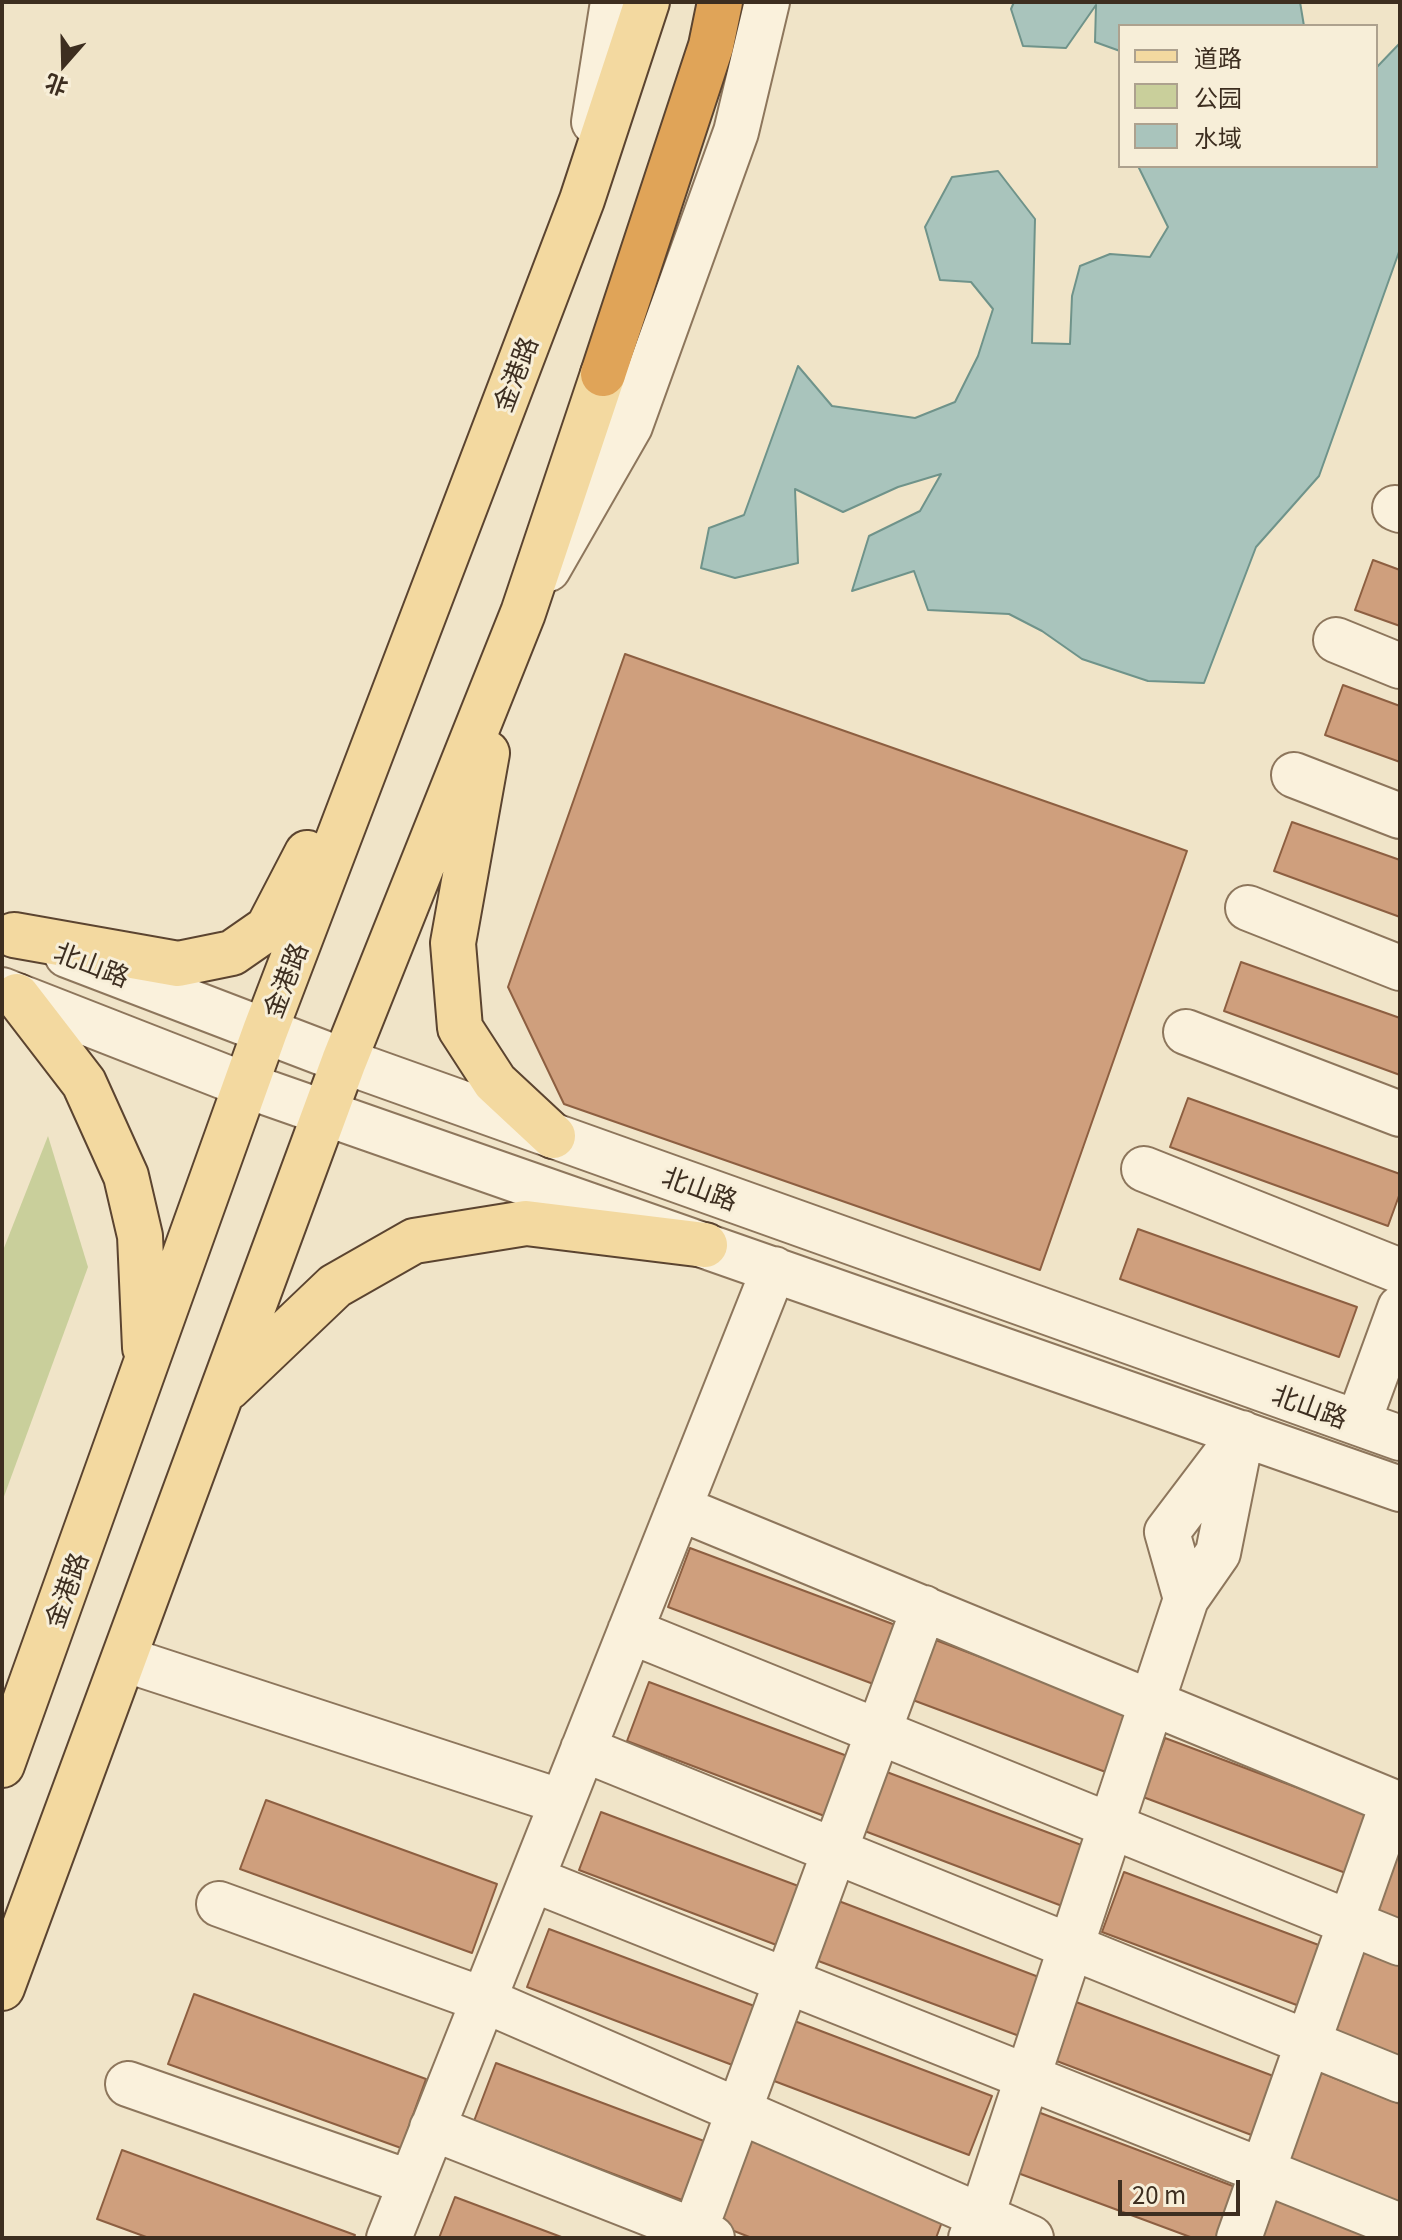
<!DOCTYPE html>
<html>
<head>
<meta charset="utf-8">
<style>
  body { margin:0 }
  #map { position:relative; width:1402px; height:2240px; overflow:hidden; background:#f0e4c8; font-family:Georgia,"Noto Sans SC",serif }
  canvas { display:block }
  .frame { position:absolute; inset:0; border:4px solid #3d2e20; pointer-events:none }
  .legend { position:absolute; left:1118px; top:24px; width:260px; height:144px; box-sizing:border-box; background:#f7eed8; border:2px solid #ada18e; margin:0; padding:10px 14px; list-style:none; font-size:24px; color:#3d2e20 }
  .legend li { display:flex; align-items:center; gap:16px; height:40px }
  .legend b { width:40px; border:2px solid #ada18e }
  .north { position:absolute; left:24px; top:24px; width:80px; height:80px; -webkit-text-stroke:6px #f7eed8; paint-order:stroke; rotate:200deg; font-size:22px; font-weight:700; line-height:32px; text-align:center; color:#3d2e20 }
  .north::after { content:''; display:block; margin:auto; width:28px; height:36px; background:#3d2e20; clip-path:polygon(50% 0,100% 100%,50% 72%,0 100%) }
  .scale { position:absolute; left:1118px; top:2180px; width:122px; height:36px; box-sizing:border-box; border:4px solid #3d2e20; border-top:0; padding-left:10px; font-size:24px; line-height:28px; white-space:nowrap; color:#3d2e20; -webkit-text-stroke:6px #f7eed8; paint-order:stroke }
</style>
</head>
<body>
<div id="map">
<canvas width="1402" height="2240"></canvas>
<div class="frame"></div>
<ul class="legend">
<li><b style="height:10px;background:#f3d9a0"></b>道路</li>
<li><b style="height:22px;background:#c9cf9b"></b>公园</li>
<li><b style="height:22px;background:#a9c4bc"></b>水域</li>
</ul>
<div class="north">北</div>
<div class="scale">20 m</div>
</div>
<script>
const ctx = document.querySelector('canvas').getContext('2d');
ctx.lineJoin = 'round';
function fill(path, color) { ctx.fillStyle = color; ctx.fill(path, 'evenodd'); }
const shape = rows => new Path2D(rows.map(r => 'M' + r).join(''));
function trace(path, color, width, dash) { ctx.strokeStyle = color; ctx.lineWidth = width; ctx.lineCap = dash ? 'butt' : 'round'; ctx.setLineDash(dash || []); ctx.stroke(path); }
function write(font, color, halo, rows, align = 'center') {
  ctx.font = font + ' Georgia,"Noto Sans SC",serif'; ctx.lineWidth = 6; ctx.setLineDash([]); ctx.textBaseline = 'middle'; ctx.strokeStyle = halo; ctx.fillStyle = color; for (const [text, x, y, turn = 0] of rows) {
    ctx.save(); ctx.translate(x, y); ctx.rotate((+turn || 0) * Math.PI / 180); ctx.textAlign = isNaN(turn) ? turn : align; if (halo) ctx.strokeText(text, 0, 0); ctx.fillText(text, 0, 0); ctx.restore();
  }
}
const green = shape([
  [48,1136,88,1267,2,1502,2,1253]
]);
const water = shape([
  [1014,2,1300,2,1304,26,1120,26,1120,51,1095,42,1096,5,1066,48,1023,46,1011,9,1014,2],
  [1400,43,1400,249,1319,476,1256,547,1204,683,1148,681,1082,659,1042,631,1009,614,928,610,914,571,852,591,869,536,920,511,941,474,898,487,843,512,795,489,798,563,735,578,701,568,709,528,744,515,798,366,832,406,915,418,955,402,978,356,993,309,971,282,940,280,925,227,952,177,998,171,1035,219,1032,343,1070,344,1072,296,1080,266,1110,254,1150,257,1168,227,1138,166,1376,166,1376,68,1400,43]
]);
const building = shape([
  [1373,560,1400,570,1400,626,1355,610,1373,560],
  [625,654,1187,851,1040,1270,564,1104,508,987,625,654],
  [1343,685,1400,706,1400,762,1325,735,1343,685],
  [1292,822,1400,860,1400,917,1274,871,1292,822],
  [1241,962,1400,1018,1400,1075,1224,1011,1241,962],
  [1188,1098,1400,1174,1400,1193,1388,1226,1170,1147,1188,1098],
  [1138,1229,1357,1307,1339,1357,1120,1279,1138,1229],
  [690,1548,898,1626,876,1685,668,1607,690,1548],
  [925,1636,1133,1715,1111,1774,902,1696,925,1636],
  [649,1682,858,1760,835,1820,627,1741,649,1682],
  [1165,1738,1373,1816,1351,1875,1143,1797,1165,1738],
  [884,1771,1092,1849,1070,1909,862,1830,884,1771],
  [266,1800,497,1884,472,1953,240,1869,266,1800],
  [601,1812,809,1890,787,1949,579,1870,601,1812],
  [1400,1827,1400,1925,1367,1912,1400,1827],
  [1124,1872,1332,1950,1310,2010,1102,1932,1124,1872],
  [836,1900,1044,1979,1022,2037,813,1959,836,1900],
  [549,1929,757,2007,735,2066,527,1987,549,1929],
  [1357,1948,1400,1965,1400,2065,1323,2034,1357,1948],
  [194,1994,426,2079,401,2148,168,2064,194,1994],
  [1076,2002,1284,2080,1262,2139,1054,2060,1076,2002],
  [784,2017,992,2096,969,2155,761,2076,784,2017],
  [496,2063,704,2141,682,2200,474,2121,496,2063],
  [1309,2068,1400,2104,1400,2204,1275,2154,1309,2068],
  [1030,2109,1238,2188,1220,2238,1193,2238,1007,2169,1030,2109],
  [750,2137,945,2214,936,2238,752,2238,716,2224,750,2137],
  [122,2150,355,2235,353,2238,149,2238,97,2219,122,2150],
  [1266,2189,1392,2238,1247,2238,1266,2189],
  [455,2197,564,2238,439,2238,455,2197]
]);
const minor = shape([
  [594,122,613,2],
  [1395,508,1400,510],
  [548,569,630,426,736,132,767,2],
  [1336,640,1400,666],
  [1294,775,1400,816],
  [1248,908,1400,968],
  [67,955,344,1061,1400,1438],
  [2,990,245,1085,1400,1489],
  [1186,1032,1400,1114],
  [1144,1169,1400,1271],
  [1358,1423,1400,1308],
  [1242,1433,1218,1553,1186,1599,1167,1532,1242,1433],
  [679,1508,1400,1805],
  [630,1631,1400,1943],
  [124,1659,562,1802],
  [583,1749,1400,2080],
  [532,1879,1400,2226],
  [219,1904,484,2000,1031,2238],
  [128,2084,411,2183],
  [432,2128,712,2238],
  [389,2238,774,1269],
  [692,2238,924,1608],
  [971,2238,984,2209,1186,1599],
  [1239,2238,1393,1802]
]);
const major = shape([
  [487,753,453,943,460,1028,495,1082,553,1136],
  [14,935,178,964,232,953,268,928,307,853],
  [17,996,84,1083,126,1176,140,1236,145,1348],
  [228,1388,335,1286,414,1241,526,1223,705,1245],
  [2,1765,265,1031,582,200,647,2],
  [2,1988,344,1061,523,613,603,374]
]);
const highway = shape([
  [603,374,711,46,720,2]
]);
const streetNames = [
  ["金港路",515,374,-69],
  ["北山路",92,964,21],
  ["金港路",285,980,-69],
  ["北山路",700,1188,20],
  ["北山路",1310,1406,20],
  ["金港路",66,1590,-70]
];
fill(green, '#c9cf9b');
fill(water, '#a9c4bc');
trace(water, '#6f938a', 2);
fill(building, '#cf9f7d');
trace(building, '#8d5f41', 2);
trace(minor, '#8d765c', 48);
trace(major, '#5b4430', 48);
trace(highway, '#5b4430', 48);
trace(minor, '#faf1dc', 44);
trace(major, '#f3d9a0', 44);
trace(highway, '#e0a458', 44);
write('26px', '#3d2e20', '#f7eed8', streetNames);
</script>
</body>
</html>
